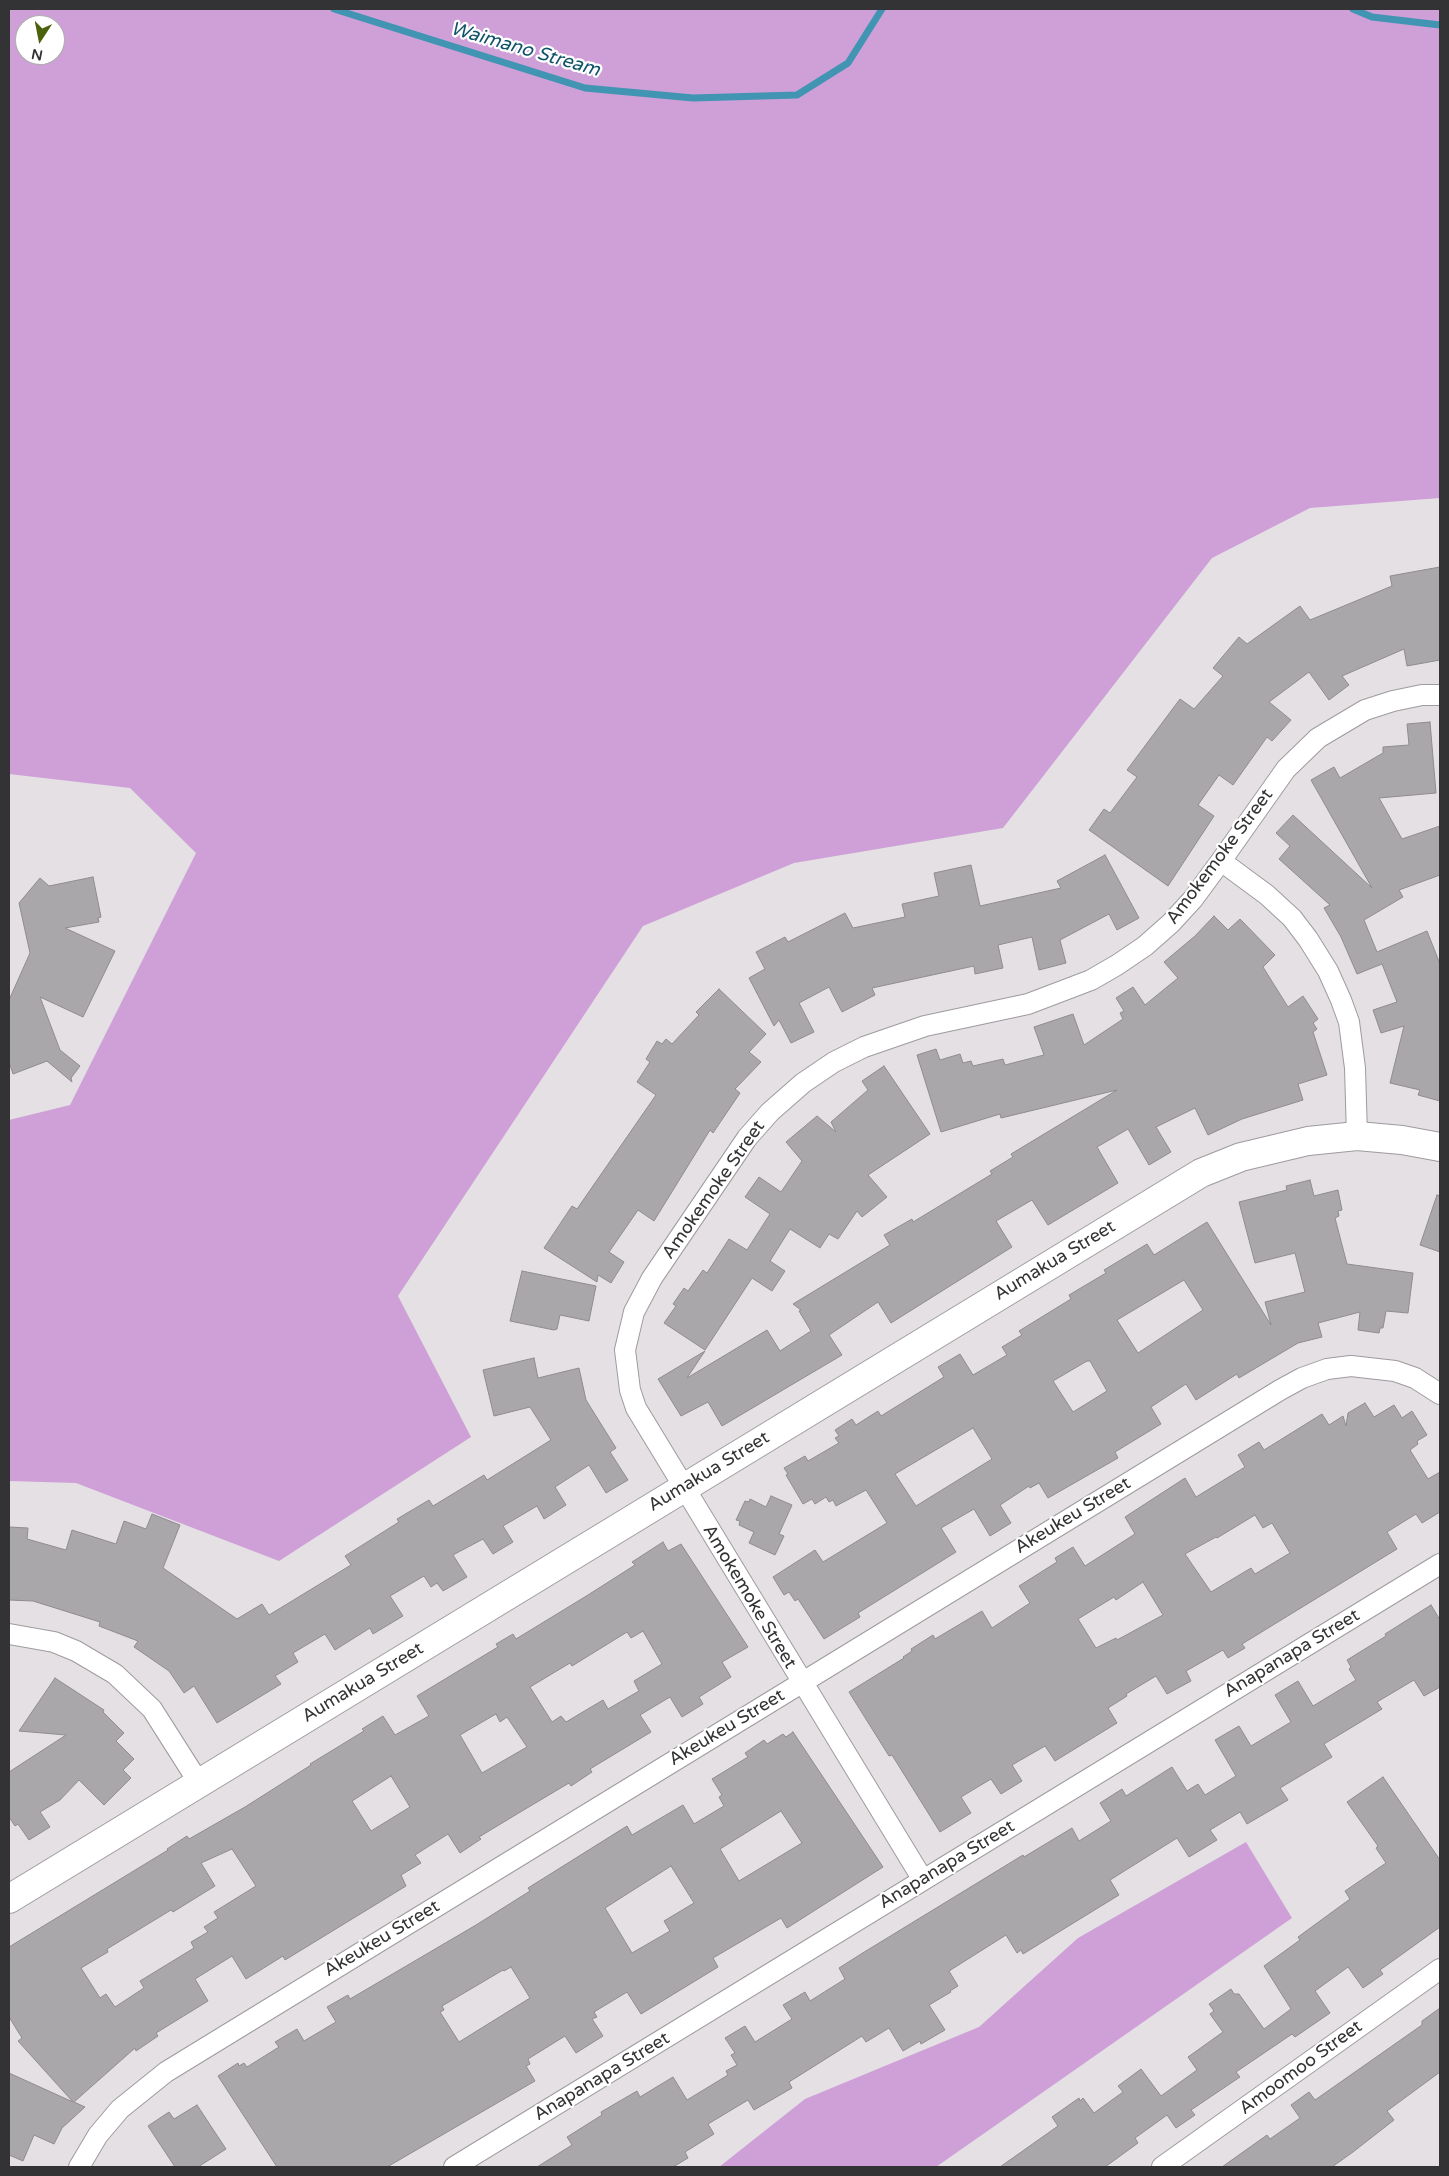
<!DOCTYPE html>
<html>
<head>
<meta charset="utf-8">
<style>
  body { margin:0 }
  #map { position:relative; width:1449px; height:2176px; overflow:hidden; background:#e4e0e4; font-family:"Varela Round",sans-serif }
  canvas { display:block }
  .frame { position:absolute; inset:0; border:10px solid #333234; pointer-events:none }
  .north { position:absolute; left:15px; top:15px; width:50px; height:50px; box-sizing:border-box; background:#fff; border:1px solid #adadae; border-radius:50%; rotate:191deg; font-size:14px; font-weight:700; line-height:20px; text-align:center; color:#333234 }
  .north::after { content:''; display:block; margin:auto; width:18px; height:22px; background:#4b610b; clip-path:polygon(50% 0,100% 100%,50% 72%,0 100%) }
</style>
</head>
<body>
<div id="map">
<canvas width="1449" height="2176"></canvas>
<div class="frame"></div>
<div class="north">N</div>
</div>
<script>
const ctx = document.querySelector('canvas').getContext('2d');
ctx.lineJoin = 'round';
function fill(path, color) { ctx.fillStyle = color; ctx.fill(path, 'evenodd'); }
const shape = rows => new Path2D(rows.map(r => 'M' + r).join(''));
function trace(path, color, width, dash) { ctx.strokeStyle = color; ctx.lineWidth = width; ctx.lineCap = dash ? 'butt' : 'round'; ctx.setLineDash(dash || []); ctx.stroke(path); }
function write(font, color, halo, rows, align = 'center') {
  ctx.font = font + ' "Varela Round",sans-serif'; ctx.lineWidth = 4.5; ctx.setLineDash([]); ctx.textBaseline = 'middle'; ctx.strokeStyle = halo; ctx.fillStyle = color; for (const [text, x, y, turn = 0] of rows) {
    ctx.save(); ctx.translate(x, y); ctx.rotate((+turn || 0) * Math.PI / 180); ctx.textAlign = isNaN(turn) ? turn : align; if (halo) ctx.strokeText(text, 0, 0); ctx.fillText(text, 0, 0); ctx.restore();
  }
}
const forest = shape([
  [9,9,1440,9,1440,498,1310,508,1212,558,1003,828,794,863,643,926,398,1296,471,1437,279,1561,76,1483,9,1481,9,1120,70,1105,196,853,130,788,9,774],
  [25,25,55,25,55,55,25,55],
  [1246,1842,1292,1918,936,2167,719,2167,805,2099,979,2027,1078,1938]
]);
const stream = shape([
  [334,9,585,88,693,98,797,95,848,63,882,9],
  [1353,9,1372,17,1440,25]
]);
const building = shape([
  [1440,567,1440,660,1407,666,1404,649,1342,676,1349,685,1329,700,1309,672,1269,702,1291,720,1272,741,1267,737,1233,785,1219,775,1198,805,1214,816,1168,886,1089,830,1104,809,1110,813,1137,777,1127,770,1180,699,1194,709,1223,676,1213,668,1239,637,1247,644,1300,606,1310,620,1392,586,1390,576,1440,567],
  [1430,722,1436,793,1379,798,1402,839,1440,826,1440,875,1399,890,1403,897,1364,920,1377,952,1427,931,1440,964,1440,1101,1418,1095,1420,1090,1390,1083,1404,1026,1381,1033,1373,1010,1397,1002,1382,964,1357,974,1341,937,1324,908,1330,905,1279,859,1290,846,1276,833,1293,815,1372,888,1311,780,1334,767,1340,778,1383,753,1383,747,1409,745,1407,724,1430,722],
  [1105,855,1139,918,1117,930,1109,914,1060,940,1066,963,1039,970,1032,937,998,945,1003,968,975,974,974,966,872,988,875,995,842,1012,829,987,799,1003,814,1032,791,1043,779,1020,774,1026,749,978,765,969,756,952,785,937,788,942,845,913,853,928,905,917,902,904,939,896,934,873,971,865,980,906,1061,888,1057,881,1105,855],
  [93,877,101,917,98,918,99,922,65,928,115,951,83,1017,40,997,60,1050,80,1066,71,1078,72,1082,47,1061,13,1074,9,1062,9,1000,30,953,19,903,40,878,49,886,93,877],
  [1214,916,1228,930,1240,919,1275,955,1263,967,1288,1007,1303,996,1318,1019,1313,1023,1317,1029,1313,1032,1327,1075,1298,1084,1303,1100,1242,1119,1208,1135,1195,1108,1156,1127,1171,1152,1149,1165,1128,1129,1097,1147,1118,1183,1048,1225,1032,1200,996,1221,1012,1247,891,1323,878,1302,829,1335,842,1355,722,1426,708,1402,681,1416,658,1379,705,1351,687,1378,767,1330,780,1351,811,1331,799,1311,801,1310,793,1304,890,1245,884,1235,912,1219,913,1222,992,1174,990,1171,1013,1157,1011,1154,1117,1090,1001,1118,1000,1114,941,1132,917,1055,936,1049,940,1060,960,1054,963,1063,971,1061,973,1066,1003,1059,1005,1065,1044,1055,1034,1027,1073,1014,1084,1045,1123,1019,1120,1013,1124,1011,1116,998,1133,987,1145,1005,1178,978,1164,962,1195,936,1214,916],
  [719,989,766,1034,749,1052,761,1062,735,1089,740,1093,713,1133,710,1130,654,1221,638,1210,609,1252,624,1262,611,1283,598,1275,597,1282,544,1248,572,1206,577,1209,656,1095,637,1082,650,1062,646,1059,657,1041,662,1044,666,1039,672,1044,699,1015,696,1012,719,989],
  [884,1066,930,1134,868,1175,887,1197,862,1217,857,1211,838,1239,829,1234,820,1248,790,1229,770,1261,785,1271,772,1291,752,1278,705,1350,664,1323,676,1306,673,1304,684,1288,688,1291,703,1270,707,1273,729,1239,747,1250,770,1214,745,1197,759,1177,781,1192,802,1161,786,1142,817,1116,836,1132,831,1122,868,1090,862,1081,884,1066],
  [1310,1180,1314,1196,1338,1190,1342,1210,1338,1211,1339,1216,1335,1218,1347,1264,1413,1273,1408,1313,1386,1311,1383,1328,1380,1328,1379,1333,1358,1330,1360,1312,1318,1323,1322,1337,1298,1343,1239,1378,1237,1374,1196,1400,1186,1384,1151,1407,1161,1424,1115,1452,1118,1458,1048,1498,1039,1483,1030,1488,1029,1486,1000,1505,1011,1523,990,1536,974,1509,941,1528,956,1552,858,1613,860,1617,824,1639,798,1599,795,1601,789,1592,784,1595,773,1577,815,1550,823,1562,887,1523,866,1490,836,1506,833,1500,829,1502,826,1497,815,1504,812,1499,803,1504,786,1475,788,1474,784,1468,805,1456,808,1461,839,1443,835,1438,839,1436,835,1430,852,1419,856,1425,878,1411,881,1416,944,1377,938,1367,960,1354,973,1375,1007,1355,1002,1347,1022,1335,1019,1331,1071,1299,1069,1295,1106,1273,1104,1270,1147,1244,1154,1255,1207,1222,1271,1325,1265,1302,1305,1292,1295,1253,1255,1263,1239,1202,1287,1190,1286,1186,1310,1180],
  [1184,1280,1203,1310,1138,1353,1117,1320,1184,1280],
  [1087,1361,1090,1361,1107,1391,1073,1412,1053,1381,1087,1361],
  [973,1428,992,1459,916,1506,895,1474,973,1428],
  [1437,1195,1440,1196,1440,1252,1420,1245,1437,1195],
  [522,1271,596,1286,589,1321,560,1315,557,1329,554,1330,510,1321,522,1271],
  [534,1358,538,1378,579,1368,586,1400,616,1448,610,1452,628,1480,606,1493,589,1465,555,1487,566,1505,544,1519,537,1506,503,1526,513,1542,493,1554,483,1539,453,1555,467,1577,443,1591,437,1583,431,1587,424,1576,390,1596,403,1616,373,1634,370,1628,335,1650,325,1634,293,1653,298,1662,275,1676,281,1684,217,1723,194,1686,184,1693,169,1671,134,1647,138,1641,99,1626,100,1622,33,1601,9,1600,9,1527,28,1528,27,1539,66,1550,72,1530,116,1544,124,1521,146,1529,152,1514,180,1525,163,1568,237,1619,262,1604,269,1615,351,1565,345,1556,399,1522,397,1519,429,1500,433,1506,484,1475,487,1480,551,1440,530,1407,494,1416,483,1370,534,1358],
  [1365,1403,1374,1417,1394,1405,1402,1418,1412,1411,1427,1435,1417,1441,1418,1444,1410,1450,1428,1479,1440,1472,1440,1512,1422,1523,1416,1514,1387,1532,1397,1549,1242,1644,1245,1648,1228,1658,1223,1650,1186,1671,1191,1681,1167,1694,1156,1676,1126,1694,1127,1696,1108,1708,1117,1723,1055,1761,1045,1746,1012,1765,1022,1781,1001,1794,991,1779,961,1797,971,1813,940,1832,892,1755,889,1756,849,1692,904,1658,903,1657,912,1651,911,1649,933,1635,935,1639,982,1611,992,1628,1030,1603,1019,1586,1057,1562,1055,1558,1073,1547,1085,1566,1135,1534,1125,1517,1185,1478,1196,1497,1245,1467,1238,1455,1259,1442,1264,1450,1322,1414,1329,1425,1343,1416,1346,1426,1348,1413,1365,1403],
  [1255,1515,1263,1528,1272,1523,1290,1553,1255,1574,1251,1568,1211,1592,1185,1554,1216,1537,1217,1538,1255,1515],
  [1143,1582,1163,1615,1117,1640,1116,1638,1096,1648,1078,1619,1114,1597,1116,1600,1143,1582],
  [771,1496,792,1505,779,1534,784,1536,775,1555,749,1543,754,1532,739,1525,740,1521,736,1520,745,1501,749,1502,750,1499,766,1507,771,1496],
  [663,1542,668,1551,681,1544,748,1647,722,1662,731,1677,699,1697,703,1704,682,1717,670,1697,640,1715,651,1732,590,1769,592,1772,571,1786,569,1783,522,1811,479,1837,481,1839,460,1853,448,1834,415,1855,421,1863,401,1875,406,1886,285,1960,283,1956,246,1979,232,1956,195,1979,208,2001,156,2033,158,2036,136,2051,135,2048,74,2102,85,2107,62,2128,54,2144,34,2135,23,2161,9,2155,9,2073,73,2102,18,2041,22,2038,9,2017,9,1947,168,1850,167,1849,187,1836,189,1839,245,1807,311,1765,310,1764,364,1731,362,1729,383,1716,395,1735,429,1716,417,1696,498,1647,496,1644,513,1634,516,1639,588,1595,635,1565,632,1562,663,1542],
  [643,1631,662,1664,634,1681,639,1691,608,1709,603,1700,566,1722,561,1716,552,1722,530,1687,570,1663,572,1666,627,1632,631,1638,643,1631],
  [496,1714,500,1722,507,1717,527,1747,482,1773,460,1735,496,1714],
  [391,1776,410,1807,371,1831,352,1801,391,1776],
  [232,1849,256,1886,214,1912,218,1918,204,1927,208,1932,191,1942,194,1948,140,1981,144,1988,115,2007,106,1994,100,1998,81,1968,108,1952,107,1949,171,1910,173,1912,215,1886,201,1863,232,1849],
  [1431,1605,1440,1620,1440,1687,1424,1696,1414,1680,1377,1702,1382,1709,1324,1744,1332,1757,1280,1788,1288,1800,1247,1824,1240,1812,1210,1830,1217,1840,1189,1857,1177,1838,1110,1880,1119,1895,1023,1954,1021,1950,1017,1953,1006,1935,949,1971,958,1986,950,1991,951,1992,929,2005,945,2030,921,2044,920,2041,903,2051,889,2028,866,2042,862,2036,789,2082,792,2088,754,2110,748,2100,708,2124,714,2134,685,2152,688,2158,673,2167,537,2167,572,2145,567,2137,602,2115,601,2112,637,2091,640,2097,673,2077,687,2100,728,2075,726,2071,737,2065,731,2055,735,2053,725,2038,745,2026,755,2042,792,2019,783,2005,805,1992,810,2001,845,1979,839,1968,861,1954,1023,1855,1024,1857,1072,1828,1079,1841,1111,1821,1100,1803,1122,1789,1126,1796,1172,1767,1187,1791,1198,1784,1205,1795,1236,1776,1215,1740,1239,1726,1251,1746,1291,1722,1275,1695,1298,1681,1313,1706,1356,1680,1349,1669,1351,1667,1347,1660,1386,1636,1385,1634,1431,1605],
  [55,1678,104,1710,103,1712,124,1733,116,1741,134,1759,123,1770,131,1778,104,1805,79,1780,60,1800,40,1812,50,1827,29,1840,18,1824,15,1826,9,1817,9,1772,66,1735,19,1731,55,1678],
  [793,1732,883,1867,787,1928,781,1918,713,1958,718,1967,641,2014,627,1992,594,2012,597,2017,592,2019,603,2036,576,2053,565,2036,528,2059,530,2064,526,2066,535,2081,387,2167,277,2167,218,2076,238,2063,239,2066,244,2063,247,2067,279,2047,275,2042,297,2029,304,2041,336,2022,327,2007,348,1995,350,1999,476,1925,530,1891,528,1888,627,1826,632,1835,683,1805,694,1824,724,1806,719,1797,722,1795,712,1779,748,1757,745,1753,764,1740,767,1744,783,1734,786,1737,793,1732],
  [781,1811,802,1843,739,1881,720,1849,781,1811],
  [671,1866,694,1903,664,1921,670,1931,632,1953,605,1908,671,1866],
  [511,1967,530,1998,459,2042,440,2012,444,2010,442,2006,503,1970,504,1971,511,1967],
  [1383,1777,1440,1860,1440,1927,1380,1970,1383,1974,1363,1988,1348,1967,1315,1991,1330,2013,1295,2037,1292,2034,1236,2072,1240,2077,1191,2110,1195,2115,1176,2128,1167,2115,1135,2138,1138,2143,1105,2167,1000,2167,1058,2126,1052,2117,1079,2098,1080,2101,1083,2098,1094,2113,1123,2092,1118,2086,1141,2069,1161,2096,1197,2070,1188,2057,1223,2032,1210,2014,1214,2011,1209,2004,1231,1989,1234,1994,1239,1994,1264,2029,1291,2009,1264,1966,1300,1940,1298,1937,1350,1899,1345,1891,1386,1863,1376,1848,1378,1846,1347,1802,1383,1777],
  [1440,2008,1440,2072,1387,2111,1394,2120,1353,2152,1332,2167,1222,2167,1267,2135,1270,2139,1300,2118,1291,2105,1309,2092,1315,2100,1422,2025,1422,2021,1440,2008],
  [197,2105,226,2149,198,2167,175,2167,148,2126,169,2112,174,2119,197,2105]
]);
const street = shape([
  [1221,861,1267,895,1292,918,1308,939,1328,971,1341,1000,1349,1022,1355,1068,1357,1136],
  [9,1634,54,1642,76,1651,115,1674,152,1709,199,1783],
  [923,1880,636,1408,630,1390,625,1350,634,1312,652,1278,747,1138,770,1112,803,1083,834,1062,864,1047,925,1026,1028,1004,1091,980,1117,965,1145,946,1171,923,1193,899,1221,861,1286,769,1318,738,1365,710,1393,701,1422,695,1440,695],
  [79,2167,98,2135,120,2109,166,2072,1280,1390,1302,1378,1327,1369,1351,1366,1395,1371,1415,1378,1440,1394],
  [454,2167,1440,1564],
  [1162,2167,1440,1969]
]);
const secondary = shape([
  [9,1899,1201,1173,1241,1157,1308,1141,1357,1136,1402,1140,1440,1147]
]);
const streetNames = [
  ["Amokemoke Street",1220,857,-53],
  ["Amokemoke Street",714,1190,-55],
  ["Aumakua Street",1055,1261,-31],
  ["Aumakua Street",709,1472,-31],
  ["Akeukeu Street",1073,1516,-31],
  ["Amokemoke Street",749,1597,59],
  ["Anapanapa Street",1292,1654,-31],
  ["Aumakua Street",363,1683,-31],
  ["Akeukeu Street",727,1728,-31],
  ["Anapanapa Street",947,1865,-31],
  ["Akeukeu Street",382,1939,-31],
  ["Amoomoo Street",1301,2068,-36],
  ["Anapanapa Street",602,2077,-31]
];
const waterNames = [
  ["Waimano Stream",525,50,16]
];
fill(forest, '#cea0d7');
trace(stream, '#4294b3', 7);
fill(building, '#aaa7ab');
trace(building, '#8f8b8f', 1);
trace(street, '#9e9b9f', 22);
trace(secondary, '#9e9b9f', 30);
trace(street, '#fff', 20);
trace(secondary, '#fff', 28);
write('18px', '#333234', '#fff', streetNames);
write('italic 19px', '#0f5369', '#fff', waterNames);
</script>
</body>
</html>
